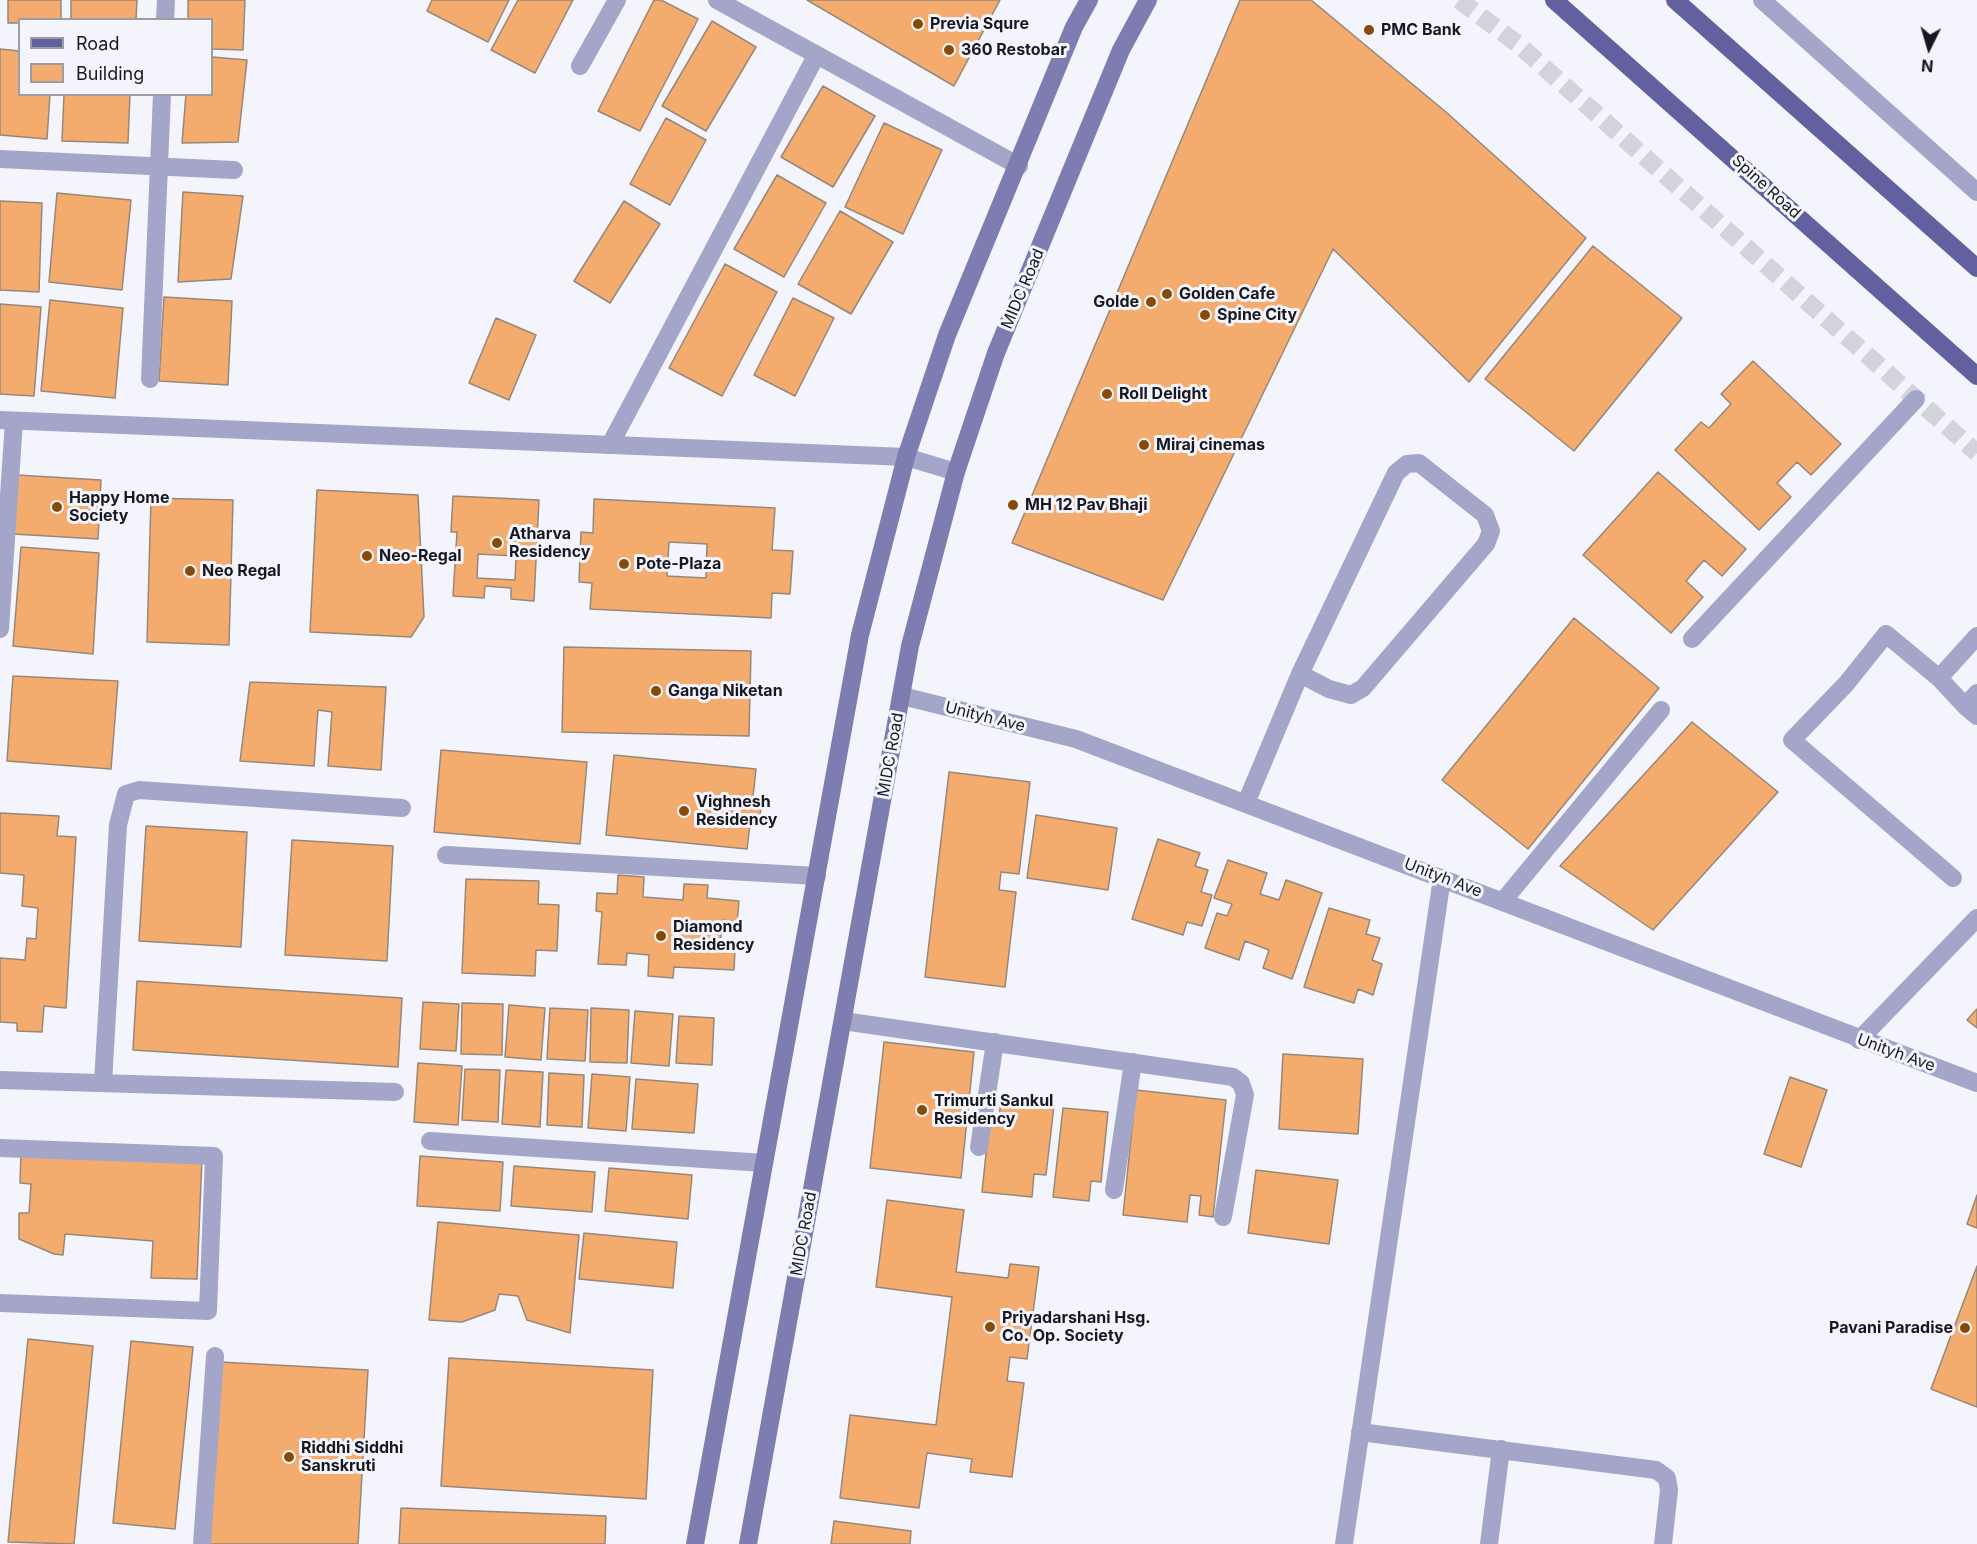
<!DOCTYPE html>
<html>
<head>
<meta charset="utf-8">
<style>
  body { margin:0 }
  #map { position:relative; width:1977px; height:1544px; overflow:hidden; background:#f4f4fd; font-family:Inter,sans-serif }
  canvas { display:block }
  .legend { position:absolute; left:18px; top:18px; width:195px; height:78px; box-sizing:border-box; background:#f4f4fd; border:2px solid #9c9ca5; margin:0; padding:8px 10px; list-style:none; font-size:18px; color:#181820 }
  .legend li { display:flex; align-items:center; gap:12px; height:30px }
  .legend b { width:30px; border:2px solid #9c9ca5 }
  .north { position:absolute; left:1899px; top:18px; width:60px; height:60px; -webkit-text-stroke:4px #f4f4fd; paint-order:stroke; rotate:185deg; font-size:16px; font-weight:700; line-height:24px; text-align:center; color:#181820 }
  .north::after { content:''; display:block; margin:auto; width:21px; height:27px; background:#181820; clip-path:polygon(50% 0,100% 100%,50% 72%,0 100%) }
</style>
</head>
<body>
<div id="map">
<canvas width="1977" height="1544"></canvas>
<ul class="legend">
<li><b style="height:8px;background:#6261a0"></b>Road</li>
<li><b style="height:16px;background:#f4ac6e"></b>Building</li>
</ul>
<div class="north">N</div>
</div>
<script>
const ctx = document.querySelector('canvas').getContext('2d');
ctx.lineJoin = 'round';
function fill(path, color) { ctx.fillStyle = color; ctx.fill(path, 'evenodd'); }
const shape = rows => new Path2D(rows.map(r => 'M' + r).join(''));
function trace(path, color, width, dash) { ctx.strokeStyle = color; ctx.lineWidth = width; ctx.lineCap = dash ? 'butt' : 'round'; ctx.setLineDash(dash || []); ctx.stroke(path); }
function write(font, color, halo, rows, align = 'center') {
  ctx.font = font + ' Inter,sans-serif'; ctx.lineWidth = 6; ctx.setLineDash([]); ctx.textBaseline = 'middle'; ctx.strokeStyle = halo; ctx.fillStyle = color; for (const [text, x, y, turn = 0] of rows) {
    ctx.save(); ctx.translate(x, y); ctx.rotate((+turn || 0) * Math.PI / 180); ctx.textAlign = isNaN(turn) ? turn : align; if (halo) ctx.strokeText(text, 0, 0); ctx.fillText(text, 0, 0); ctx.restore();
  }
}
const building = shape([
  [8,0,61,0,61,20,20,20,20,23,8,23,8,0],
  [71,0,137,0,136,20,71,20,71,0],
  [188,0,245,0,243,50,212,49,212,20,188,20,188,0],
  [432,0,509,0,488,42,427,11,432,0],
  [518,0,573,0,535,73,491,50,518,0],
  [654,0,661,0,698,19,640,131,598,111,654,0],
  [807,0,1000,0,954,86,807,0],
  [1240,0,1311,0,1446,112,1586,238,1469,382,1333,249,1163,600,1012,543,1240,0],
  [712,21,756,47,706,131,662,106,712,21],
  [0,49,20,51,20,94,50,94,47,139,0,135,0,49],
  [212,57,247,60,238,142,182,143,186,94,212,94,212,57],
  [823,86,875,116,833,187,781,157,823,86],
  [64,94,130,94,128,143,62,141,64,94],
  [666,118,706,140,670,205,630,184,666,118],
  [884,123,942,150,903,234,845,207,884,123],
  [777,175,826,203,784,277,734,249,777,175],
  [183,192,243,196,231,279,178,282,183,192],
  [57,193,131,200,122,290,49,282,57,193],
  [0,201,42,203,39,292,0,290,0,201],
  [624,201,660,224,610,303,574,281,624,201],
  [840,211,893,242,851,314,798,284,840,211],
  [1593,246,1682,318,1574,451,1485,379,1593,246],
  [725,264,777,292,722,396,669,368,725,264],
  [164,297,232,301,228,385,159,381,164,297],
  [793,298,834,318,795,396,754,375,793,298],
  [50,300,123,308,115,398,41,391,50,300],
  [0,304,41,307,34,396,0,394,0,304],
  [496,318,536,335,509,400,469,383,496,318],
  [1753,361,1841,444,1811,475,1797,462,1777,483,1791,497,1759,530,1675,450,1701,422,1709,428,1731,404,1721,394,1753,361],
  [1658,472,1746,549,1722,576,1704,560,1686,581,1703,597,1671,633,1583,555,1658,472],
  [17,475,101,480,98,539,13,534,17,475],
  [317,490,418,495,424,617,411,637,310,632,317,490],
  [453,496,539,500,534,601,511,599,511,588,485,586,484,598,453,596,457,532,451,532,453,496],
  [478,554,516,556,515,580,477,578,478,554],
  [151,498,233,500,229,645,147,642,151,498],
  [594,499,775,508,772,550,793,551,790,594,772,593,771,618,590,609,592,583,579,582,581,532,593,533,594,499],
  [669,542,707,544,706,578,667,576,669,542],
  [21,547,99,553,93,654,13,646,21,547],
  [1574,618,1659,688,1528,849,1442,780,1574,618],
  [564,647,751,651,749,736,562,732,564,647],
  [13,676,118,681,111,769,7,761,13,676],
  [250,682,386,687,381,770,328,766,332,712,318,710,314,766,240,761,250,682],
  [1692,722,1778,792,1653,930,1560,866,1692,722],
  [441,750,587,762,580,844,434,832,441,750],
  [614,755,756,769,753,797,762,798,759,826,750,825,747,849,606,835,614,755],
  [949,772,1030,782,1019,874,1001,872,999,890,1016,892,1005,987,925,977,949,772],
  [0,813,59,816,57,836,76,837,66,1008,44,1006,42,1032,17,1031,17,1023,0,1022,0,958,25,960,27,938,36,939,38,908,22,906,24,875,0,873,0,813],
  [1036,815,1117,828,1108,890,1027,878,1036,815],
  [146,826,247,832,241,947,139,941,146,826],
  [1158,839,1200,853,1195,866,1208,870,1201,892,1212,895,1202,926,1187,922,1183,935,1132,919,1158,839],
  [292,840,393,846,387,961,285,955,292,840],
  [1228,860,1267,873,1260,894,1279,900,1286,880,1322,893,1292,979,1263,968,1269,950,1245,941,1239,960,1205,948,1217,913,1227,916,1232,904,1214,898,1228,860],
  [618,875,644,877,643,897,683,900,684,884,708,885,707,898,739,901,737,922,722,920,720,950,735,950,734,970,674,967,673,978,648,976,649,955,627,953,626,965,598,964,602,912,596,911,597,893,617,894,618,875],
  [466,879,539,881,538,904,559,905,557,951,536,950,535,976,462,973,466,879],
  [1329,908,1370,920,1366,934,1380,938,1372,960,1382,964,1373,995,1358,989,1354,1003,1304,987,1329,908],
  [137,981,402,998,398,1067,133,1050,137,981],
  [423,1002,459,1004,456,1051,420,1049,423,1002],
  [462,1003,503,1004,502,1055,461,1054,462,1003],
  [509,1005,545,1008,541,1060,505,1057,509,1005],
  [550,1008,588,1010,585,1061,547,1059,550,1008],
  [591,1008,629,1010,627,1063,590,1062,591,1008],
  [1977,1009,1977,1028,1967,1020,1977,1009],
  [635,1011,673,1014,669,1066,631,1063,635,1011],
  [679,1016,714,1018,712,1065,676,1063,679,1016],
  [884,1042,974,1052,961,1178,870,1168,884,1042],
  [1283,1054,1363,1059,1358,1134,1279,1129,1283,1054],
  [418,1063,462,1066,458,1125,414,1122,418,1063],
  [465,1069,500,1070,498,1122,462,1120,465,1069],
  [506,1070,543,1072,540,1127,502,1124,506,1070],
  [549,1073,584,1075,582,1127,547,1125,549,1073],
  [592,1074,630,1077,626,1131,588,1128,592,1074],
  [1790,1077,1827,1090,1801,1167,1764,1154,1790,1077],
  [636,1079,698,1084,694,1133,632,1129,636,1079],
  [1136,1090,1226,1100,1213,1217,1199,1215,1201,1196,1190,1195,1187,1222,1123,1215,1136,1090],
  [1001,1100,1054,1106,1046,1175,1034,1174,1032,1197,982,1192,989,1125,998,1126,1001,1100],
  [1063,1108,1108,1112,1101,1182,1091,1181,1089,1201,1053,1197,1063,1108],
  [21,1152,202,1158,197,1279,151,1278,153,1241,65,1234,63,1255,54,1254,19,1239,19,1213,29,1213,31,1184,20,1183,21,1152],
  [420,1156,503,1162,500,1211,417,1206,420,1156],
  [514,1166,595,1172,592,1212,511,1206,514,1166],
  [609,1168,692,1175,688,1219,605,1211,609,1168],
  [1256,1170,1338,1180,1329,1244,1248,1233,1256,1170],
  [1977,1195,1977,1228,1967,1224,1977,1195],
  [887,1200,964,1210,956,1272,1008,1278,1010,1264,1039,1267,1027,1359,1010,1357,1007,1381,1024,1383,1012,1477,970,1472,972,1459,927,1453,919,1508,840,1498,850,1415,936,1425,952,1297,876,1287,887,1200],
  [438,1222,579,1235,570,1333,527,1320,518,1296,499,1294,495,1310,462,1322,429,1320,438,1222],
  [584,1233,677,1242,673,1288,579,1279,584,1233],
  [1977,1266,1977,1407,1931,1389,1977,1266],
  [28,1339,93,1346,74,1544,8,1542,28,1339],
  [131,1341,193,1347,175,1529,113,1523,131,1341],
  [449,1358,653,1370,646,1499,441,1486,449,1358],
  [220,1362,368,1370,358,1544,209,1544,220,1362],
  [401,1508,606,1516,605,1544,399,1544,401,1508],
  [834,1521,911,1531,910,1544,831,1544,834,1521]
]);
const tertiaryTunnel = shape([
  [1459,0,1519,45,1977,453]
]);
const service = shape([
  [717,0,1019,166],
  [165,20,166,0],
  [580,66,617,0],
  [0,159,234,170],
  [150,379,162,94],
  [610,445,816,56],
  [0,629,14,421],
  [1692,639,1916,399],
  [1939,678,1965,706],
  [1977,693,1965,706,1977,716],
  [446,855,817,876],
  [1953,878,1792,740,1846,684,1886,634,1939,678,1977,636],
  [1503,901,1661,710],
  [1859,1040,1977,918],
  [103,1083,118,825,126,794,139,790,402,808],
  [202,1544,215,1356]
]);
const minor = shape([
  [0,420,906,457,956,472],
  [902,696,1076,739,1977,1083],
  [1246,803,1300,674,1396,473,1407,464,1419,463,1485,515,1491,531,1486,544,1363,688,1351,695,1329,689,1300,674],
  [843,1021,1233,1077,1241,1083,1245,1095,1223,1217],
  [0,1080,395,1092],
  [430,1141,764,1163],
  [979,1147,995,1042],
  [0,1148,214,1156,208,1311,0,1303],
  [1114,1190,1133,1062],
  [1360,1432,1656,1470,1667,1478,1669,1490,1663,1544],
  [1344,1544,1442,878],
  [1489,1544,1501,1449]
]);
const tertiary = shape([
  [1762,0,1977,192]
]);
const secondary = shape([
  [695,1544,860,635,906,457,947,335,1074,27,1089,0],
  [748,1544,910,646,956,472,996,353,1121,50,1148,0]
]);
const primary = shape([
  [1554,0,1977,376],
  [1675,0,1977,268]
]);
const markers = [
  [918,24,6,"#874b07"],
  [1369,30,6,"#874b07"],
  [949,50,6,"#874b07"],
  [1167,294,6,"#874b07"],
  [1151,302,6,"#874b07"],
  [1205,315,6,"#874b07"],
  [1107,394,6,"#874b07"],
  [1144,445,6,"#874b07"],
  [1013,505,6,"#874b07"],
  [57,507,6,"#874b07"],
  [497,543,6,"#874b07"],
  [367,556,6,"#874b07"],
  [624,564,6,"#874b07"],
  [190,571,6,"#874b07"],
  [656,691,6,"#874b07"],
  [684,811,6,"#874b07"],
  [661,936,6,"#874b07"],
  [922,1110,6,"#874b07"],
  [990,1327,6,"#874b07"],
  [1965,1328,6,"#874b07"],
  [289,1457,6,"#874b07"]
];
const poiNames = [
  ["Previa Squre",930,24],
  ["PMC Bank",1381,30],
  ["360 Restobar",961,50],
  ["Golden Cafe",1179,294],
  ["Golde",1139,302,"right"],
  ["Spine City",1217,315],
  ["Roll Delight",1119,394],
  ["Miraj cinemas",1156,445],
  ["Happy Home",69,498],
  ["Society",69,516],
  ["MH 12 Pav Bhaji",1025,505],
  ["Atharva",509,534],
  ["Residency",509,552],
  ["Neo-Regal",379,556],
  ["Pote-Plaza",636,564],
  ["Neo Regal",202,571],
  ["Ganga Niketan",668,691],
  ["Vighnesh",696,802],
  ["Residency",696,820],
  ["Diamond",673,927],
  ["Residency",673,945],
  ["Trimurti Sankul",934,1101],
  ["Residency",934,1119],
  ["Priyadarshani Hsg.",1002,1318],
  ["Co. Op. Society",1002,1336],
  ["Pavani Paradise",1953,1328,"right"],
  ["Riddhi Siddhi",301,1448],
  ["Sanskruti",301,1466]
];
const streetNames = [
  ["Spine Road",1766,187,42],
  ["MIDC Road",1023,289,-67],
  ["Unityh Ave",985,717,14],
  ["MIDC Road",891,755,-80],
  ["Unityh Ave",1443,878,21],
  ["Unityh Ave",1896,1053,20],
  ["MIDC Road",804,1234,-80]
];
fill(building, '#f4ac6e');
trace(building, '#988779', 1.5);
trace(tertiaryTunnel, '#d3d3dc', 18, [18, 9]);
trace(service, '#a3a5c9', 18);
trace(minor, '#a3a5c9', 18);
trace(tertiary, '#a3a5c9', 18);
trace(secondary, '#7d7db2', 18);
trace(primary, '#6261a0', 18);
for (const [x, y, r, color] of markers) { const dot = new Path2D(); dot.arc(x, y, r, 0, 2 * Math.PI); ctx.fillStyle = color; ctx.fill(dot); trace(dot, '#f4f4fd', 2); }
write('bold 16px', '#181820', '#f4f4fd', poiNames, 'left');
write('16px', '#181820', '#f4f4fd', streetNames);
</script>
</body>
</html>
